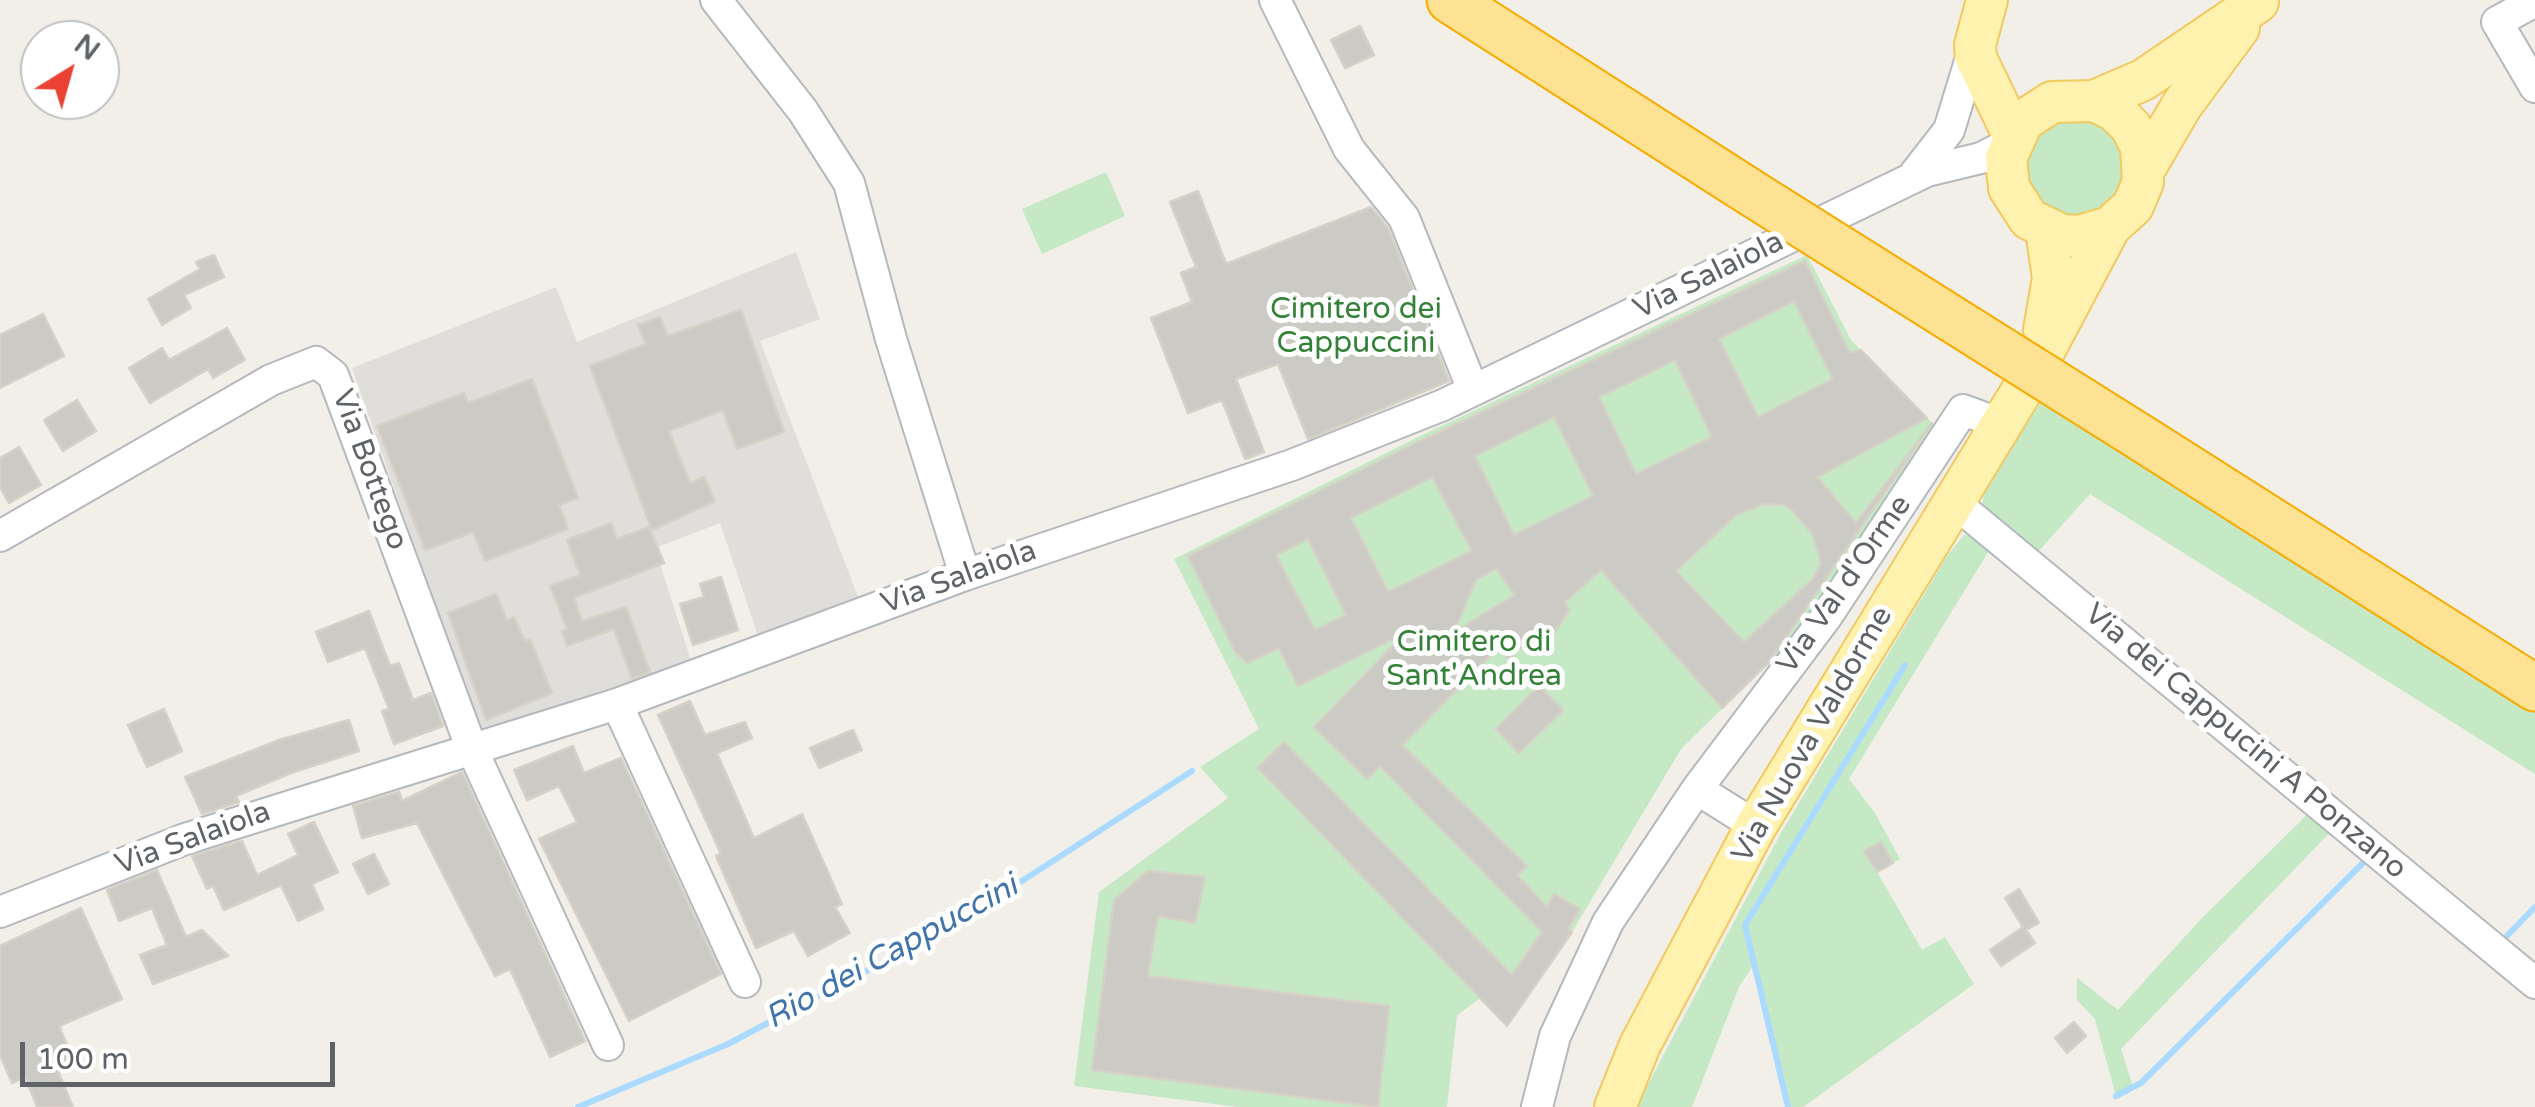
<!DOCTYPE html>
<html>
<head>
<meta charset="utf-8">
<style>
  body { margin:0 }
  #map { position:relative; width:2535px; height:1107px; overflow:hidden; background:#f1efe8; font-family:"Varela Round",sans-serif }
  canvas { display:block }
  .north { position:absolute; left:20px; top:20px; width:100px; height:100px; box-sizing:border-box; background:#fff; border:2px solid #bfc1c3; border-radius:50%; rotate:37deg; font-size:28px; font-weight:700; line-height:40px; text-align:center; color:#5f6368 }
  .north::after { content:''; display:block; margin:auto; width:35px; height:45px; background:#ea4335; clip-path:polygon(50% 0,100% 100%,50% 72%,0 100%) }
  .scale { position:absolute; left:20px; top:1042px; width:315px; height:45px; box-sizing:border-box; border:5px solid #5f6368; border-top:0; padding-left:12px; font-size:30px; line-height:35px; white-space:nowrap; color:#5f6368; -webkit-text-stroke:8px #fff; paint-order:stroke }
</style>
</head>
<body>
<div id="map">
<canvas width="2535" height="1107"></canvas>
<div class="north">N</div>
<div class="scale">100 m</div>
</div>
<script>
const ctx = document.querySelector('canvas').getContext('2d');
ctx.lineJoin = 'round';
function fill(path, color) { ctx.fillStyle = color; ctx.fill(path, 'evenodd'); }
const shape = rows => new Path2D(rows.map(r => 'M' + r).join(''));
function trace(path, color, width, dash) { ctx.strokeStyle = color; ctx.lineWidth = width; ctx.lineCap = dash ? 'butt' : 'round'; ctx.setLineDash(dash || []); ctx.stroke(path); }
function write(font, color, halo, rows, align = 'center') {
  ctx.font = font + ' "Varela Round",sans-serif'; ctx.lineWidth = 10; ctx.setLineDash([]); ctx.textBaseline = 'middle'; ctx.strokeStyle = halo; ctx.fillStyle = color; for (const [text, x, y, turn = 0] of rows) {
    ctx.save(); ctx.translate(x, y); ctx.rotate((+turn || 0) * Math.PI / 180); ctx.textAlign = isNaN(turn) ? turn : align; if (halo) ctx.strokeText(text, 0, 0); ctx.fillText(text, 0, 0); ctx.restore();
  }
}
const industrial = shape([
  [796,252,820,319,760,341,860,602,758,636,720,523,655,548,691,661,481,735,352,368,556,287,577,342]
]);
const green = shape([
  [2071,111,2121,135,2130,179,2104,215,2052,218,2021,181,2027,138],
  [1106,172,1125,216,1042,254,1022,209],
  [1807,255,1851,340,1942,433,1820,612,1681,749,1572,932,1457,1015,1447,1107,1238,1107,1074,1086,1099,892,1228,798,1200,767,1259,729,1174,559,1422,435],
  [2045,396,2535,705,2535,774,2090,494,2028,563,1981,518,1984,491],
  [1964,535,1977,537,1990,549,1849,779,1875,813,1900,859,1893,863,1881,842,1865,851,1922,950,1945,937,1974,984,1803,1107,1788,1107,1754,964,1739,987,1692,1107,1636,1107,1781,833,1947,556],
  [2319,803,2341,821,2121,1049,2133,1087,2116,1096,2095,1019,2077,1000,2077,978,2118,1010,2201,919]
]);
const stream = shape([
  [2501,942,2535,907],
  [2116,1096,2141,1083,2367,859],
  [578,1107,728,1044,957,923,1192,771],
  [1788,1107,1745,925,1905,665]
]);
const building = shape([
  [1360,26,1374,55,1345,68,1331,40,1360,26],
  [1198,191,1226,264,1371,207,1388,228,1449,381,1308,439,1278,364,1236,379,1264,452,1245,459,1222,400,1188,413,1151,318,1192,302,1181,273,1196,267,1170,202,1198,191],
  [214,255,224,277,184,295,191,308,162,325,148,299,200,269,196,262,214,255],
  [1805,261,1850,353,1861,350,1927,418,1817,477,1856,523,1932,423,1769,662,1722,708,1601,570,1565,602,1569,611,1544,647,1532,637,1508,659,1499,647,1402,745,1527,866,1517,875,1547,907,1554,894,1580,909,1568,929,1572,932,1507,1026,1258,768,1284,742,1512,975,1542,932,1380,766,1367,779,1314,727,1405,633,1298,686,1279,648,1247,663,1235,652,1188,556,1414,444,1805,261],
  [1794,301,1833,379,1758,417,1719,339,1794,301],
  [1675,360,1712,437,1636,474,1599,397,1675,360],
  [1554,417,1593,496,1514,535,1475,456,1554,417],
  [1432,477,1472,551,1388,592,1351,518,1432,477],
  [1764,504,1784,505,1793,511,1813,535,1821,563,1813,579,1744,642,1676,571,1736,515,1764,504],
  [1308,539,1346,615,1315,630,1276,555,1308,539],
  [1496,568,1515,595,1454,632,1476,580,1496,568],
  [741,310,784,432,737,449,723,410,669,431,690,483,704,477,715,501,652,530,590,366,646,344,638,325,660,317,668,336,741,310],
  [43,314,64,356,0,388,0,335,43,314],
  [227,328,245,360,213,378,208,369,150,403,129,368,162,348,169,360,227,328],
  [532,379,578,498,559,505,568,529,485,561,473,532,425,550,377,426,464,393,468,403,532,379],
  [77,400,96,431,63,451,44,420,77,400],
  [19,447,41,485,9,503,0,487,0,458,19,447],
  [611,523,617,539,649,527,664,563,574,598,582,621,626,607,650,672,632,679,614,629,567,646,562,631,567,629,550,586,580,575,567,540,611,523],
  [721,577,738,630,693,645,680,604,704,597,700,584,721,577],
  [496,594,507,620,514,617,525,641,530,639,552,693,486,720,448,613,496,594],
  [369,611,390,666,399,663,413,700,431,693,443,726,394,744,382,711,389,709,365,648,328,662,316,632,369,611],
  [1539,686,1563,710,1519,753,1496,729,1539,686],
  [690,701,705,735,745,722,752,738,717,753,754,838,802,814,842,904,835,907,850,933,808,956,794,931,756,948,716,856,721,854,658,715,690,701],
  [164,709,182,751,147,767,128,725,164,709],
  [349,720,359,751,291,773,236,796,239,802,202,814,185,777,279,740,349,720],
  [853,730,862,750,819,768,810,748,853,730],
  [573,746,584,773,621,758,721,974,629,1021,539,839,577,822,559,786,527,800,514,770,573,746],
  [462,772,585,1041,550,1057,510,969,495,976,417,823,362,838,353,806,399,792,402,801,462,772],
  [314,822,338,872,312,884,323,909,298,921,281,885,224,910,213,886,207,889,192,856,242,841,257,875,298,855,288,834,314,822],
  [1881,842,1893,863,1877,872,1864,851,1881,842],
  [374,854,389,884,368,894,353,864,374,854],
  [157,870,186,937,202,930,228,956,153,984,140,955,167,945,152,908,119,921,107,890,157,870],
  [1148,871,1205,877,1195,923,1158,916,1148,976,1389,1006,1378,1107,1092,1070,1114,900,1148,871],
  [2019,889,2039,923,2026,930,2035,943,2001,966,1990,950,2023,927,2005,898,2019,889],
  [81,908,122,999,59,1026,72,1057,55,1064,73,1107,37,1107,25,1077,12,1083,0,1055,0,946,81,908],
  [2074,1022,2086,1036,2067,1053,2055,1038,2074,1022]
]);
const minor = shape([
  [716,0,803,111,849,183,891,339,965,575],
  [1275,0,1349,149,1404,218,1473,390],
  [2535,1,2497,22,2535,87],
  [1914,175,1949,130,1975,45],
  [1954,502,2535,983],
  [0,536,271,380,316,362,333,375,471,747,608,1045],
  [617,704,745,982],
  [1697,789,1756,826],
  [0,912,185,839,617,704,965,575,1292,465,1443,405,1927,171,1981,158,2010,143],
  [1537,1107,1555,1036,1608,922,1697,789,1827,616,1963,410,2001,424]
]);
const major = shape([
  [1987,0,1975,45,1976,58,2013,135],
  [2094,101,2115,111,2131,127,2141,147,2143,182,2133,206,2110,227,2079,236,2062,235,2029,219,2009,188,2006,158,2023,121,2052,102,2094,101,2143,80,2258,2],
  [2144,170,2182,105,2239,28],
  [2044,330,2053,278,2046,230],
  [1615,1107,1640,1045,1756,826,2032,374,2110,227]
]);
const highway = shape([
  [1450,0,1750,192],
  [2143,439,2535,688]
]);
const highwayBridge = shape([
  [1750,192,2143,439]
]);
const streetNames = [
  ["Via Salaiola",1709,276,-26],
  ["Via Bottego",369,470,70],
  ["Via Salaiola",959,578,-20],
  ["Via Val d'Orme",1845,585,-55],
  ["Via Nuova Valdorme",1813,735,-60],
  ["Via dei Cappucini A Ponzano",2245,742,40],
  ["Via Salaiola",193,839,-20]
];
const parkNames = [
  ["Cimitero dei",1356,310],
  ["Cappuccini",1356,344],
  ["Cimitero di",1474,643],
  ["Sant'Andrea",1474,677]
];
const waterNames = [
  ["Rio dei Cappuccini",892,953,-29]
];
fill(industrial, '#e0deda');
fill(green, '#c5e8c5');
trace(stream, '#aadaff', 6);
fill(building, '#cccac5');
trace(building, '#d6d1c6', 2.5);
trace(minor, '#b5b8bc', 34);
trace(major, '#f2c960', 44);
trace(highway, '#f9ab00', 49);
trace(minor, '#fff', 30);
trace(major, '#fff2af', 40);
trace(highway, '#fde293', 45);
trace(highwayBridge, '#f9ab00', 49, []);
trace(highwayBridge, '#fde293', 45);
write('30px', '#5f6368', '#fff', streetNames);
write('30px', '#348238', '#fff', parkNames);
write('italic 32px', '#4174aa', '#fff', waterNames);
</script>
</body>
</html>
